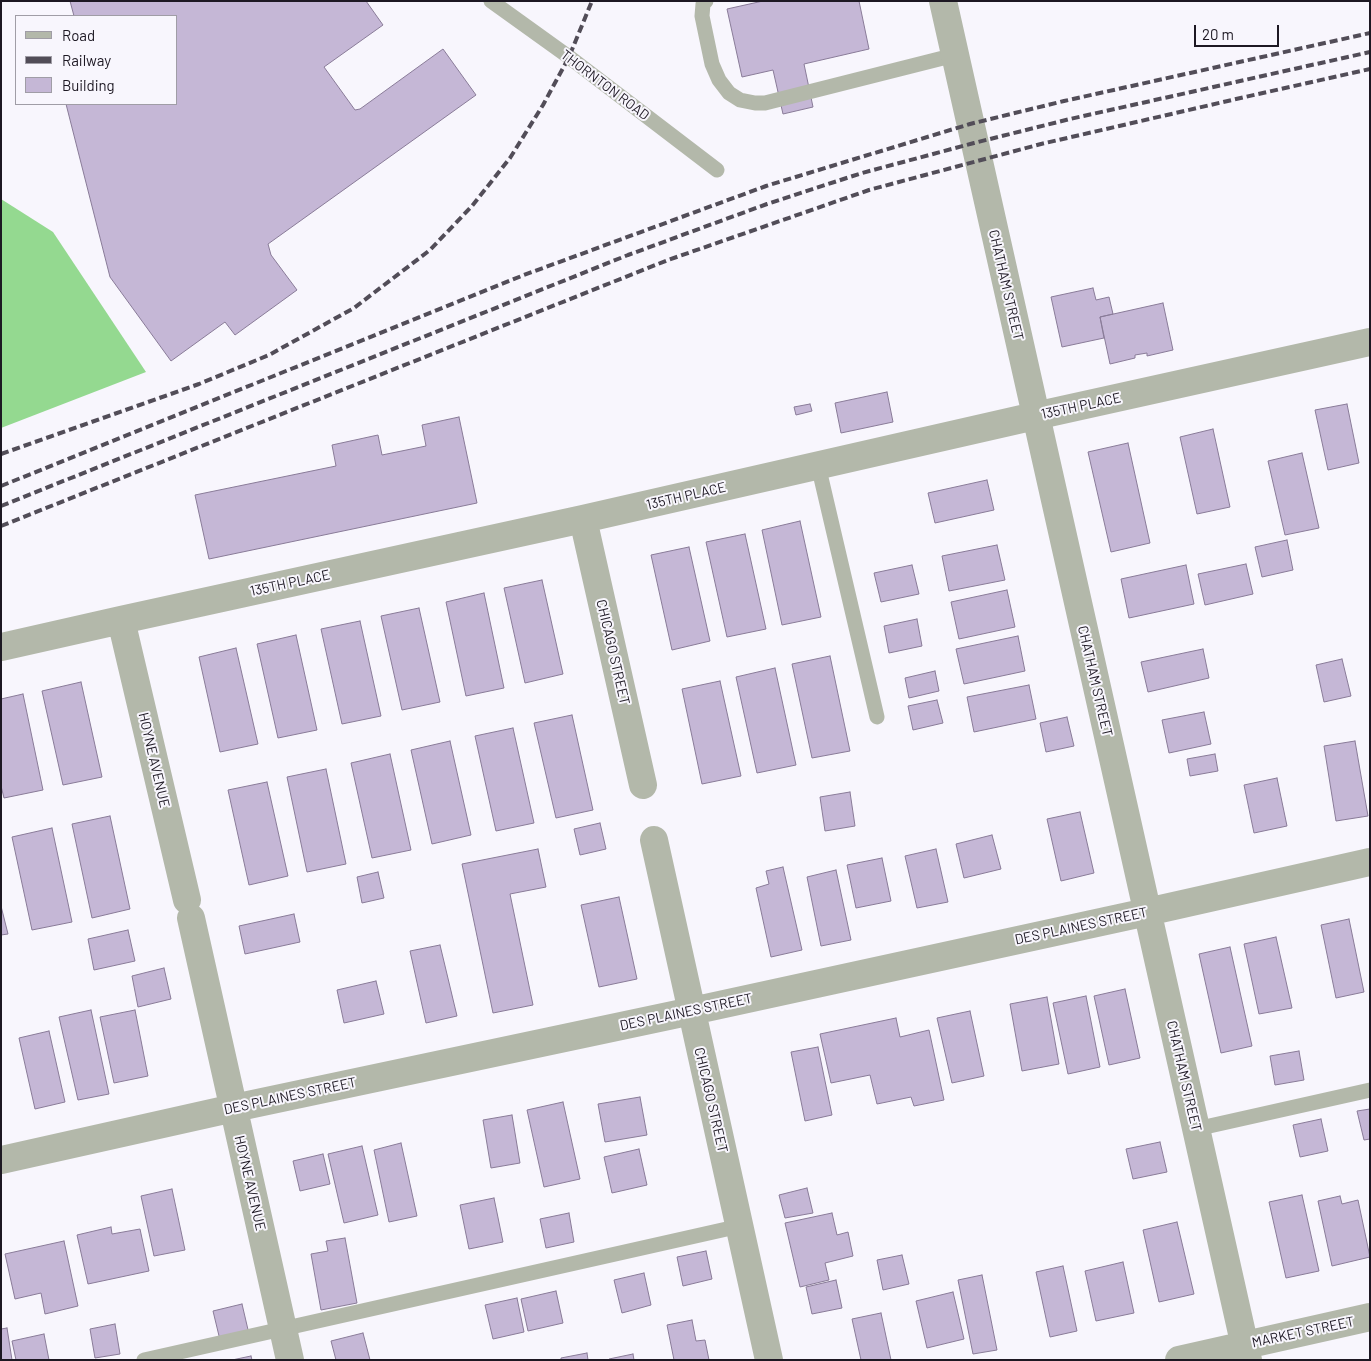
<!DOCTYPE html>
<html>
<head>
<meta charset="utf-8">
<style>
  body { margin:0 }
  #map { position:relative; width:1371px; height:1361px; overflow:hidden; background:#f8f6fd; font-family:Barlow,sans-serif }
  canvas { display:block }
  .frame { position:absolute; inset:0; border:2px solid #1d1823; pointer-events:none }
  .legend { position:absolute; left:15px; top:15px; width:162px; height:90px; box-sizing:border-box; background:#f8f6fd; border:1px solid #a09da6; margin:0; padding:6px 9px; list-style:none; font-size:15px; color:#1d1823 }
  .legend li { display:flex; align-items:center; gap:10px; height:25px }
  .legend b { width:25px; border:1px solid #a09da6 }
  .scale { position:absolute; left:1194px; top:25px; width:85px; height:22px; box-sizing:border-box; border:2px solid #1d1823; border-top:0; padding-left:6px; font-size:15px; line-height:18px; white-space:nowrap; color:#1d1823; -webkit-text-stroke:4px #f8f6fd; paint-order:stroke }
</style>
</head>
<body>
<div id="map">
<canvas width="1371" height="1361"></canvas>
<div class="frame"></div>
<ul class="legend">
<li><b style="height:6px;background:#b3b8aa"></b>Road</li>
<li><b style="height:6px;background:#524d58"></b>Railway</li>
<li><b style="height:14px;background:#c5b7d6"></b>Building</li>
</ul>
<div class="scale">20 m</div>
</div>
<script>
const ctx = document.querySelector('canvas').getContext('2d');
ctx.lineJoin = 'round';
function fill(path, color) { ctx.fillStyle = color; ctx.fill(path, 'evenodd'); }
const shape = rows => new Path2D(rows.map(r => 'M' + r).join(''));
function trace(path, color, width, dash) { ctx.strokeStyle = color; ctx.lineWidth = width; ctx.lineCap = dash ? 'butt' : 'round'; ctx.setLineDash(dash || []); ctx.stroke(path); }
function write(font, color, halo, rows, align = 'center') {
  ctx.font = font + ' Barlow,sans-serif'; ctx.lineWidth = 4; ctx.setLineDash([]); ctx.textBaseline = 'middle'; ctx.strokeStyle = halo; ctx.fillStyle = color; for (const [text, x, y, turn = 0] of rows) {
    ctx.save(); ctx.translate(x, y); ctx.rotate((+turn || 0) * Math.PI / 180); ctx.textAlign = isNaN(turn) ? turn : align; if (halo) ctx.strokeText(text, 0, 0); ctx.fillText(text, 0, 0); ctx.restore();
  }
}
const forest = shape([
  [1,199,53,232,146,372,1,428]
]);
const building = shape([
  [70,1,366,1,383,25,324,67,355,110,360,109,443,49,476,95,268,244,271,255,297,290,235,335,225,322,171,361,110,277,66,104,176,104,176,16,74,16,70,1],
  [763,1,859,1,869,49,804,64,813,107,783,114,773,70,742,77,727,9,763,1],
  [1093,288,1096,300,1109,297,1113,314,1100,317,1104,338,1062,347,1051,297,1093,288],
  [1163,303,1173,350,1147,356,1147,353,1135,355,1135,358,1110,364,1100,317,1163,303],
  [887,392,893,422,841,433,835,403,887,392],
  [810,404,812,411,796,415,794,407,810,404],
  [1347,404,1359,463,1328,470,1315,410,1347,404],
  [459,417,477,503,209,559,195,495,336,466,332,445,378,435,382,455,426,446,422,425,459,417],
  [1213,429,1230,507,1197,514,1180,437,1213,429],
  [1128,443,1150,543,1111,552,1088,452,1128,443],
  [1302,453,1319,528,1285,535,1268,461,1302,453],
  [987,480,994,510,935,523,928,493,987,480],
  [800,521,821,617,782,625,762,530,800,521],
  [745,534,766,629,727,637,706,542,745,534],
  [1287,540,1293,570,1262,577,1255,547,1287,540],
  [997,545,1005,580,949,591,942,556,997,545],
  [689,547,710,641,672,650,651,555,689,547],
  [1246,564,1253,594,1205,605,1198,574,1246,564],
  [912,565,919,594,881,602,874,573,912,565],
  [1186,565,1194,604,1129,618,1121,579,1186,565],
  [542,580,563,674,525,683,504,588,542,580],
  [1007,590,1015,627,959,639,951,602,1007,590],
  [484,593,504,688,466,696,446,602,484,593],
  [419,608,440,702,402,710,381,616,419,608],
  [917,619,922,646,889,653,884,626,917,619],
  [360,621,381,716,342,724,321,629,360,621],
  [296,635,317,730,278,738,257,644,296,635],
  [1018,636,1025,671,964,684,956,649,1018,636],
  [236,648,258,744,220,752,199,657,236,648],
  [1203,649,1209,678,1148,692,1141,662,1203,649],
  [830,656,850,751,812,758,792,664,830,656],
  [1342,659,1351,696,1324,702,1316,665,1342,659],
  [775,668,796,765,757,773,736,677,775,668],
  [935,671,939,691,909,698,905,678,935,671],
  [720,681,741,776,702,784,682,689,720,681],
  [81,682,102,777,63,785,42,691,81,682],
  [1029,685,1036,719,974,732,967,697,1029,685],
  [23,694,43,790,4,798,1,786,1,699,23,694],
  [937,700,943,723,913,730,908,706,937,700],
  [1204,712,1211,744,1169,753,1162,720,1204,712],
  [572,715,593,810,556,818,534,723,572,715],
  [1067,717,1074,746,1046,752,1040,723,1067,717],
  [513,728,534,823,496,831,475,736,513,728],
  [450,741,471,835,432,844,411,750,450,741],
  [1355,741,1368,816,1336,821,1324,746,1355,741],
  [390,754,411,850,372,858,351,763,390,754],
  [1215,754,1218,771,1190,776,1187,759,1215,754],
  [326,769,346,864,307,872,287,777,326,769],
  [1277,778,1287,826,1254,833,1244,785,1277,778],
  [267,782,288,876,249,885,228,790,267,782],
  [850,792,855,826,825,831,820,797,850,792],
  [1080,812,1094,873,1061,881,1047,819,1080,812],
  [110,816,130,909,92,918,72,824,110,816],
  [600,823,606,849,580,855,574,829,600,823],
  [52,828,72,922,32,930,12,837,52,828],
  [992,835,1001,869,964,878,956,844,992,835],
  [538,849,546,887,510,894,533,1005,493,1013,462,864,538,849],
  [936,849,948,902,917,908,905,856,936,849],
  [882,858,891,901,856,908,847,865,882,858],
  [783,867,802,950,771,957,756,888,769,884,766,871,783,867],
  [836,870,851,940,821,946,807,877,836,870],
  [378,872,384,898,362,903,357,877,378,872],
  [619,897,637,979,599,987,581,905,619,897],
  [1,906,8,934,1,935,1,906],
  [294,914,300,942,245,954,239,926,294,914],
  [1349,919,1364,992,1336,998,1321,925,1349,919],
  [128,930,135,961,94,970,88,939,128,930],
  [1276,937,1292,1008,1259,1014,1244,944,1276,937],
  [440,945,457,1016,426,1023,410,951,440,945],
  [1230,947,1252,1046,1221,1053,1199,954,1230,947],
  [164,968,171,999,138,1007,132,976,164,968],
  [376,981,384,1014,344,1023,337,990,376,981],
  [1125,989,1140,1058,1109,1065,1094,996,1125,989],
  [1086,996,1100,1067,1068,1074,1053,1003,1086,996],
  [1047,997,1059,1064,1022,1071,1010,1004,1047,997],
  [91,1010,109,1094,78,1100,59,1017,91,1010],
  [135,1010,148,1076,114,1083,100,1017,135,1010],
  [970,1011,984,1076,952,1083,937,1018,970,1011],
  [896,1018,900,1037,929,1030,944,1100,914,1106,911,1097,877,1104,870,1075,831,1083,820,1034,896,1018],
  [49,1031,65,1102,35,1109,19,1038,49,1031],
  [818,1047,832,1115,805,1121,791,1052,818,1047],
  [1299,1051,1304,1080,1275,1085,1270,1056,1299,1051],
  [640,1097,647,1135,605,1142,598,1104,640,1097],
  [563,1102,580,1179,544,1187,527,1110,563,1102],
  [1370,1109,1370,1139,1364,1140,1357,1111,1370,1109],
  [512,1115,520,1163,491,1168,483,1120,512,1115],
  [1321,1119,1328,1151,1300,1157,1293,1125,1321,1119],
  [1160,1142,1167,1172,1133,1179,1126,1149,1160,1142],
  [401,1143,417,1216,389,1222,374,1150,401,1143],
  [362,1146,378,1215,344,1223,328,1154,362,1146],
  [639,1149,647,1185,612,1193,604,1157,639,1149],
  [323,1154,330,1184,300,1191,293,1161,323,1154],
  [807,1188,813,1213,785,1218,779,1195,807,1188],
  [172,1189,185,1250,154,1256,141,1196,172,1189],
  [1302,1195,1319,1271,1286,1278,1269,1202,1302,1195],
  [1340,1196,1342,1204,1358,1200,1370,1257,1332,1266,1318,1201,1340,1196],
  [494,1198,503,1242,469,1249,460,1205,494,1198],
  [569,1213,574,1242,546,1248,540,1219,569,1213],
  [832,1213,837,1235,848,1232,853,1256,825,1263,829,1280,800,1287,785,1223,832,1213],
  [1177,1222,1194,1294,1159,1302,1143,1230,1177,1222],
  [111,1227,112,1234,140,1229,149,1271,88,1284,77,1235,111,1227],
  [345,1238,357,1303,321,1310,311,1254,328,1251,326,1241,345,1238],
  [64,1241,78,1306,45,1314,41,1293,15,1299,5,1254,64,1241],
  [706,1251,712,1279,683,1286,677,1257,706,1251],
  [902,1255,909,1284,883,1290,877,1260,902,1255],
  [1123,1262,1134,1313,1096,1321,1085,1271,1123,1262],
  [1063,1266,1077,1331,1050,1337,1036,1272,1063,1266],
  [644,1273,651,1305,622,1313,614,1280,644,1273],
  [982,1275,997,1350,973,1354,958,1280,982,1275],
  [836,1280,842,1308,812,1314,806,1287,836,1280],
  [556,1291,563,1323,528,1331,521,1299,556,1291],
  [953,1292,964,1339,927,1348,916,1301,953,1292],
  [517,1298,524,1332,493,1339,485,1305,517,1298],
  [242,1304,249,1334,220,1340,213,1311,242,1304],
  [881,1313,891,1360,861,1360,852,1319,881,1313],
  [692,1320,696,1341,705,1340,709,1360,674,1360,667,1325,692,1320],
  [115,1324,120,1354,95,1358,90,1329,115,1324],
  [7,1328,12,1360,1,1360,1,1329,7,1328],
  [363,1333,370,1360,336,1360,331,1341,363,1333],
  [44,1334,49,1360,16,1360,12,1341,44,1334],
  [587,1353,588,1360,561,1360,561,1358,587,1353],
  [633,1354,634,1360,610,1360,609,1359,633,1354],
  [251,1356,252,1360,232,1360,251,1356]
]);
const lane = shape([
  [491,1,569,57,717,170],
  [706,1,703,4,702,16,712,64,719,80,729,93,740,100,755,103,765,103,955,55],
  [818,465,877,717],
  [1196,1129,1370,1090],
  [144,1360,740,1226]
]);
const street = shape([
  [943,1,1248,1360],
  [583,519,643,785],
  [121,620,187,900],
  [1,647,121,620,583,519,1035,416,1370,342],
  [654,840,769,1360],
  [191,918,290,1360],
  [1,1160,234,1108,692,1011,1147,912,1370,862],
  [1179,1360,1370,1317]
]);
const rail = shape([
  [1,454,199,384,269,355,354,308,430,250,472,206,510,158,543,105,569,57,592,1],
  [1,486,524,275,766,186,970,124,1064,101,1370,33],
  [1,506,628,255,767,204,862,173,974,143,1070,119,1370,52],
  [1,526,668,260,869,190,1041,144,1245,97,1370,69]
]);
const streetNames = [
  ["THORNTON ROAD",605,85,37],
  ["CHATHAM STREET",1006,285,77],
  ["135TH PLACE",1081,406,-12],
  ["135TH PLACE",686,496,-13],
  ["135TH PLACE",290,583,-12],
  ["CHICAGO STREET",613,652,77],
  ["CHATHAM STREET",1095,681,77],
  ["HOYNE AVENUE",154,760,77],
  ["DES PLAINES STREET",1081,926,-12],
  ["DES PLAINES STREET",686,1012,-12],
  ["CHATHAM STREET",1184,1076,77],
  ["DES PLAINES STREET",290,1096,-12],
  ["CHICAGO STREET",711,1100,77],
  ["HOYNE AVENUE",250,1183,77],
  ["MARKET STREET",1303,1332,-12]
];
fill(forest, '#94d990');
fill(building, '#c5b7d6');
trace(building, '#897b98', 1);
trace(lane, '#b3b8aa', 15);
trace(street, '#b3b8aa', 28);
trace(rail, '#524d58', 4, [8, 4]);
write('14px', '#1d1823', '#f8f6fd', streetNames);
</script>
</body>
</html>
